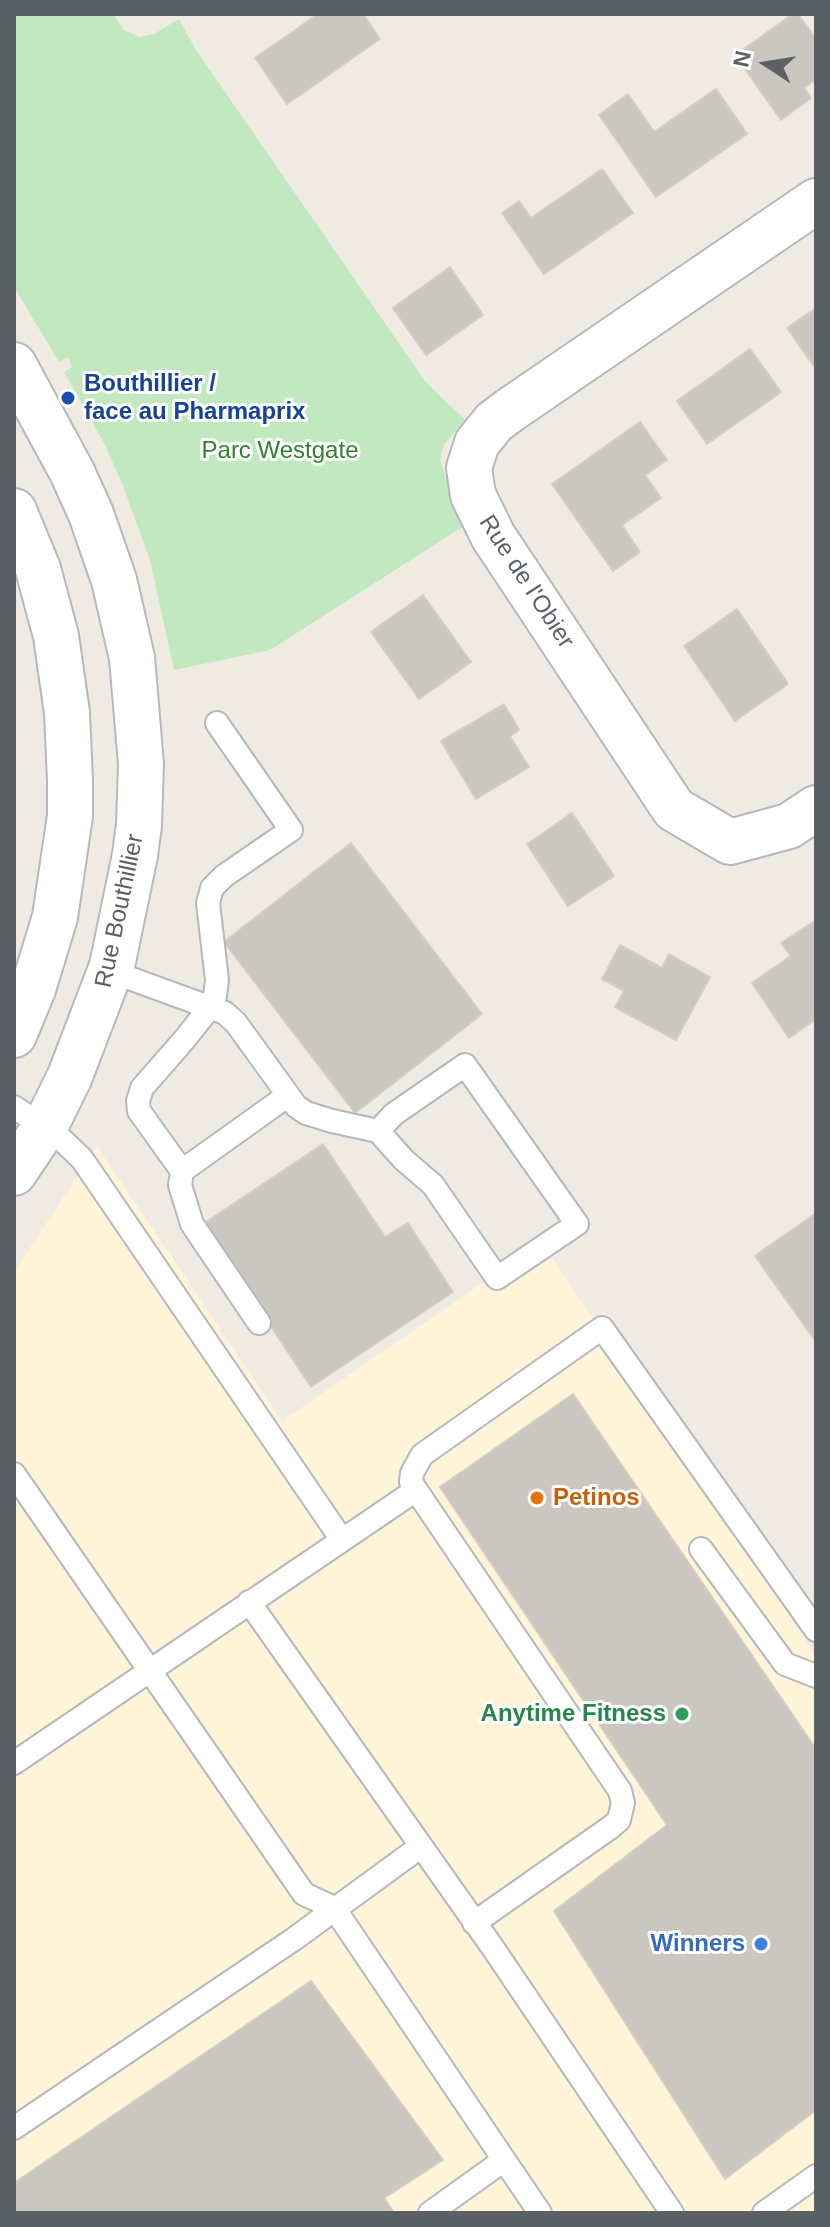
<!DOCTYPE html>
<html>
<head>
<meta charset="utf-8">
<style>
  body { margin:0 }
  #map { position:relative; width:830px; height:2227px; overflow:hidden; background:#efebe3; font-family:Arial,sans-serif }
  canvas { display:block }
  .frame { position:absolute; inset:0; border:16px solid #5b6065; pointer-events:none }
  .north { position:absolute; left:726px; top:24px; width:80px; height:80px; -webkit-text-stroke:6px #fff; paint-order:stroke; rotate:282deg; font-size:22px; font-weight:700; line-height:32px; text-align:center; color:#5b6065 }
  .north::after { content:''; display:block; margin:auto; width:28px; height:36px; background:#5b6065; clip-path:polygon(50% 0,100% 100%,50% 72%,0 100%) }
</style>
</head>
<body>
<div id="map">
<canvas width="830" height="2227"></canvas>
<div class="frame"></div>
<div class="north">N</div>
</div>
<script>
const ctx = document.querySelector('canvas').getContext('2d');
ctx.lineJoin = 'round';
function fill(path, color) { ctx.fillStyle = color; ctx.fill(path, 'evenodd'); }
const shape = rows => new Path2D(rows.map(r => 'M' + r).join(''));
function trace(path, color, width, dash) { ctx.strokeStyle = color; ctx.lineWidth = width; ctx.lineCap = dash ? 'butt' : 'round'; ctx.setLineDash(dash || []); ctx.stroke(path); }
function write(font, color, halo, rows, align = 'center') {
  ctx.font = font + ' Arial,sans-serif'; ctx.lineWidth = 6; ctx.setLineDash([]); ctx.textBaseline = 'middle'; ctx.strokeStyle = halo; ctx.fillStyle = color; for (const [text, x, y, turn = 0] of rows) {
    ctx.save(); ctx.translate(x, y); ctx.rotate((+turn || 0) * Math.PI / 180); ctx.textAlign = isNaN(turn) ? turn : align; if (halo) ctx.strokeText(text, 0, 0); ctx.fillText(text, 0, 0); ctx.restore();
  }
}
const commercial = shape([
  [97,1146,282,1421,542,1242,816,1656,816,2213,14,2213,14,1272]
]);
const green = shape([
  [14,14,113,14,124,30,139,37,154,34,179,19,196,50,425,381,465,420,444,444,440,460,451,494,467,524,270,650,174,670,150,560,123,486,106,447,64,372,72,367,68,357,59,362,14,287]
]);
const building = shape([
  [318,14,363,14,380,39,287,104,255,58,318,14],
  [793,14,798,14,816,39,816,79,804,88,811,98,781,120,735,55,793,14],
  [716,89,747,134,656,197,599,115,628,94,654,132,716,89],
  [602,169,633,213,544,274,502,213,519,201,531,218,602,169],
  [450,267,483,315,426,355,393,308,450,267],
  [816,308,816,369,787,328,816,308],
  [750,349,781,392,707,444,677,401,750,349],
  [640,422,667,460,645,475,661,498,622,525,640,552,613,571,552,484,640,422],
  [423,595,471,662,419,699,371,632,423,595],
  [737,609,788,684,735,721,684,646,737,609],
  [504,704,519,730,510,736,529,767,476,799,441,741,504,704],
  [572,813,614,876,568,906,527,844,572,813],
  [351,843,482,1014,355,1113,224,942,351,843],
  [816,920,816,1019,789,1038,752,983,791,956,781,943,816,920],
  [620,945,662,968,669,954,710,977,676,1040,615,1007,624,991,602,979,620,945],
  [323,1144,385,1237,408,1223,453,1292,311,1387,203,1224,323,1144],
  [816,1213,816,1342,755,1256,816,1213],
  [573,1394,816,1749,816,2110,725,2179,554,1911,667,1825,440,1487,573,1394],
  [311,1981,443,2160,384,2198,394,2213,14,2213,14,2183,311,1981]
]);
const lane = shape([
  [217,723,291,830,224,876,212,888,208,903,217,980,215,996,211,1006,184,1040,142,1088,138,1101,139,1111,182,1171,287,1096],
  [110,971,225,1013,236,1023,296,1106,306,1113,332,1121,378,1131,404,1160,433,1185,497,1278,577,1224,465,1065,394,1114,378,1131],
  [14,1107,58,1136,82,1159,342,1540],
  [182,1171,180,1185,192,1224,259,1323],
  [14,1474,304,1894,334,1908,540,2213],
  [416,1490,620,1791,623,1803,619,1820,611,1827,474,1923],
  [701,1549,785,1664,816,1676],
  [249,1602,493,1948,672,2213],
  [14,1763,416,1490,411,1482,412,1473,422,1455,602,1328,816,1630],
  [14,2128,294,1939,420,1847],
  [430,2213,504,2160],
  [764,2213,816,2176]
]);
const street = shape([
  [816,201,510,410,494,422,477,443,469,468,473,495,493,536,674,809,730,842,789,826,816,808]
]);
const secondary = shape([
  [14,365,72,472,91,514,114,580,132,658,141,764,139,825,135,855,112,966,70,1076,45,1127,14,1173],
  [14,511,38,569,56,636,67,713,70,780,70,816,55,917,33,989,14,1035]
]);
const markers = [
  [68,398,8,"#1a4fb4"],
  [537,1498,8,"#e8710a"],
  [682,1714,8,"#2e9e5b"],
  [761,1944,8,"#3f7fe0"]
];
const transitNames = [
  ["Bouthillier /",84,384],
  ["face au Pharmaprix",84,412]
];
const parkNames = [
  ["Parc Westgate",280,451]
];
const streetNames = [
  ["Rue de l'Obier",526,582,57],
  ["Rue Bouthillier",120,911,-78]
];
const foodNames = [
  ["Petinos",553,1498]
];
const leisureNames = [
  ["Anytime Fitness",666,1714]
];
const shopNames = [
  ["Winners",745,1944]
];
fill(commercial, '#fff3d8');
fill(green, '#c1e8be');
fill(building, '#cac6c0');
trace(building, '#d4cdc1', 2);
trace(lane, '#b4b7bb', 26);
trace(street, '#b4b7bb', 48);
trace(secondary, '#b5b9be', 48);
trace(lane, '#fff', 22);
trace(street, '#fff', 44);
trace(secondary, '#fff', 44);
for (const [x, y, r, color] of markers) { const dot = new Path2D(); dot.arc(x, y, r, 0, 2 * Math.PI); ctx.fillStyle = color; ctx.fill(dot); trace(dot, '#fff', 3); }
write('bold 24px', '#164399', '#fff', transitNames, 'left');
write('24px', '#30822e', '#fff', parkNames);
write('24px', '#5b6065', '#fff', streetNames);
write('bold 24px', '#c56008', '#fff', foodNames, 'left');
write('bold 24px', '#27864d', '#fff', leisureNames, 'right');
write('bold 24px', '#366cbe', '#fff', shopNames, 'right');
</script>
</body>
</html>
